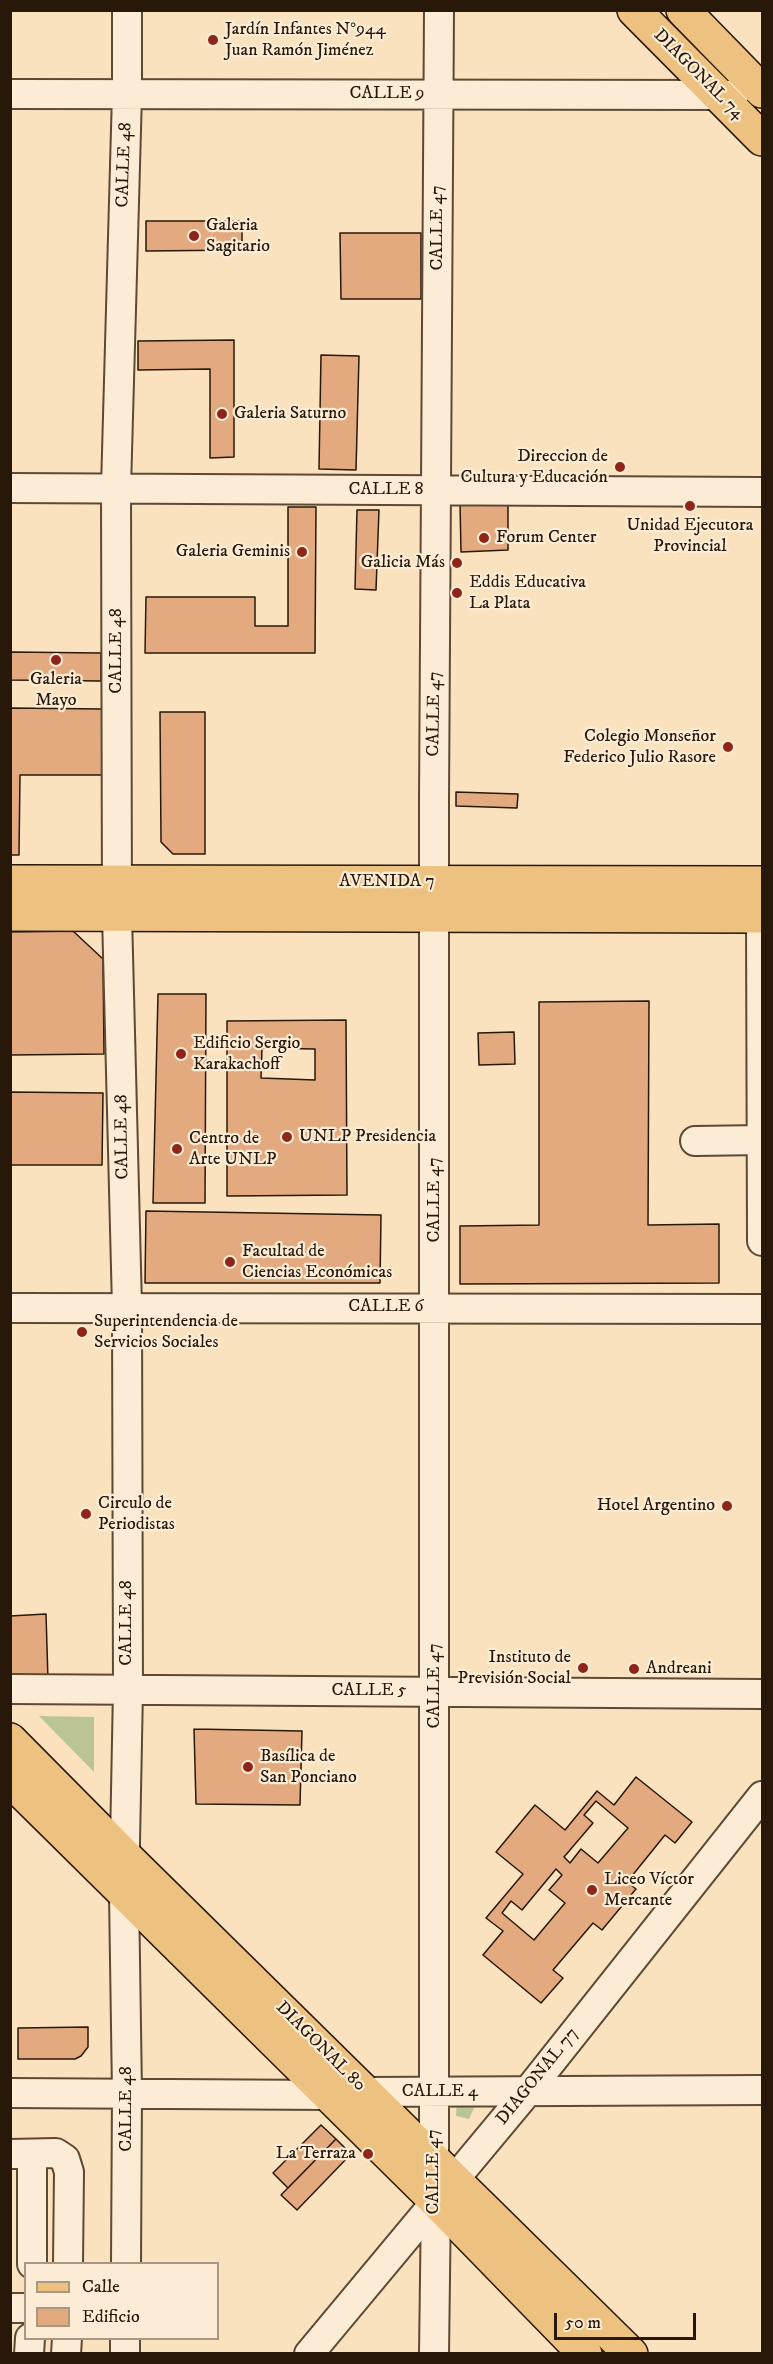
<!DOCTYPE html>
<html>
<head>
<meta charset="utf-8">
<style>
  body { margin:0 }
  #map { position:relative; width:773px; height:2364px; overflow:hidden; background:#fae2be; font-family:"IM FELL DW Pica",serif }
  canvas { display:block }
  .frame { position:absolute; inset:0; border:12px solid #281809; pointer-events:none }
  .legend { position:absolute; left:24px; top:2262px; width:195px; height:78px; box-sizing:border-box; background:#fcecd5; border:2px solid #a79783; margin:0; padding:8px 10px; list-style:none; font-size:18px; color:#281809 }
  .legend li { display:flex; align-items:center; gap:12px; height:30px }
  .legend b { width:30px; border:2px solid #a79783 }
  .scale { position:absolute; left:554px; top:2313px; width:142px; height:27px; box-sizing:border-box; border:3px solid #281809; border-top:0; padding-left:8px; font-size:18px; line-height:21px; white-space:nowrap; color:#281809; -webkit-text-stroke:4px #fcecd5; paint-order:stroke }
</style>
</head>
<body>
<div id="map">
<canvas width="773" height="2364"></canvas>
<div class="frame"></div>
<ul class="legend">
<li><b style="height:8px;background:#edc17f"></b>Calle</li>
<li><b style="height:16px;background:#e3aa80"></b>Edificio</li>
</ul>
<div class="scale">50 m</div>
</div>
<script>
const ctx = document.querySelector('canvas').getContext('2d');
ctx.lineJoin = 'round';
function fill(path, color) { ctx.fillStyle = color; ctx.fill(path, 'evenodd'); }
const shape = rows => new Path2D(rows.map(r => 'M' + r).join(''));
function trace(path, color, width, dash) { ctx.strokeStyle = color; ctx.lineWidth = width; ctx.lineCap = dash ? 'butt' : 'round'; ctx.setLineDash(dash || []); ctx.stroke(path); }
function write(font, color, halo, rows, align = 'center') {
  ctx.font = font + ' "IM FELL DW Pica",serif'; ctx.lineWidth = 4.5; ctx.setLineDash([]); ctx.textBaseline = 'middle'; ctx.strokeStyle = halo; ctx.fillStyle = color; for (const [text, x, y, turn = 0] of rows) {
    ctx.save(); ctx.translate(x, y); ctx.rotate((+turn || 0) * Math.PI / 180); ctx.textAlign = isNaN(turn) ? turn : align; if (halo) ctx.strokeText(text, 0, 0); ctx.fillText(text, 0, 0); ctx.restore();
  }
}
const green = shape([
  [39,1716,94,1717,94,1772],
  [457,2101,477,2101,469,2119,456,2116]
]);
const building = shape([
  [146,221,242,221,242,250,146,251,146,221],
  [340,233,421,233,421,299,341,299,340,233],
  [234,340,234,457,210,458,210,369,138,370,138,341,234,340],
  [321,355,359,356,356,470,319,469,321,355],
  [460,503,508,504,508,550,461,552,460,503],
  [288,507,316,507,315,653,145,653,146,597,255,597,255,626,288,626,288,507],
  [357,510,379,510,376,590,355,589,357,510],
  [10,652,101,653,101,681,10,680,10,652],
  [10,708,103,709,102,775,20,775,19,855,10,855,10,708],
  [160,712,205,712,205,854,173,854,161,842,160,712],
  [456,792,518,794,517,808,456,806,456,792],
  [73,931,103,959,104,1054,10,1055,10,932,73,931],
  [158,994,206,994,205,1203,153,1203,158,994],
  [649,1001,648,1225,719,1224,719,1283,460,1284,460,1226,539,1225,539,1002,649,1001],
  [346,1020,347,1195,227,1196,227,1021,346,1020],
  [262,1048,315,1049,315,1080,261,1078,262,1048],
  [514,1032,515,1064,479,1065,478,1033,514,1032],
  [10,1092,103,1093,102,1165,10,1165,10,1092],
  [146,1211,381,1215,380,1283,145,1283,146,1211],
  [46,1614,48,1680,10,1681,10,1616,46,1614],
  [194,1729,302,1731,300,1805,196,1804,194,1729],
  [636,1777,692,1822,675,1843,665,1835,627,1882,636,1889,602,1930,593,1923,553,1970,563,1978,541,2003,483,1955,503,1931,486,1918,523,1874,496,1852,535,1805,565,1830,597,1791,614,1805,636,1777],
  [596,1801,628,1828,598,1863,581,1849,570,1863,564,1857,593,1823,584,1815,596,1801],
  [556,1869,562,1875,549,1890,565,1903,534,1940,502,1913,511,1901,522,1910,556,1869],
  [88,2027,88,2047,81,2056,75,2059,18,2059,18,2028,88,2027],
  [321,2125,336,2139,288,2188,273,2173,321,2125],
  [336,2139,351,2154,297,2210,281,2195,336,2139]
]);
const minor = shape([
  [10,94,734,95],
  [10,488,762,492],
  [762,895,761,916,762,1241],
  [695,1141,762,1140],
  [10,1308,762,1309],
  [10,1689,762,1694],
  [10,2093,328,2095,366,2092,762,2090],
  [10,2154,56,2153,65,2159,69,2172,68,2264],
  [32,2264,32,2154],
  [126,2264,127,2093,124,1893,128,1690,127,1307,117,915,116,488,127,94,127,10],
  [10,2308,26,2308],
  [29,2354,30,2338],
  [66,2354,67,2338],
  [125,2354,125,2338],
  [309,2354,528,2091,762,1796],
  [434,2354,436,2201,434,2160,434,799,439,10]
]);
const major = shape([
  [634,10,762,139],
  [683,10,762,91],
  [10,882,762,883],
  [10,914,762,916],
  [10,1740,125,1856,631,2354],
  [10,1780,436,2201,585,2354]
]);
const markers = [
  [213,40,6,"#8f2418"],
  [194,236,6,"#8f2418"],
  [222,414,6,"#8f2418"],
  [620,467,6,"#8f2418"],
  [690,506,6,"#8f2418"],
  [484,538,6,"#8f2418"],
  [302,552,6,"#8f2418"],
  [457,563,6,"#8f2418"],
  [457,593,6,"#8f2418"],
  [56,660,6,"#8f2418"],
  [728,747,6,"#8f2418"],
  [181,1054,6,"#8f2418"],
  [287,1137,6,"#8f2418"],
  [177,1149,6,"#8f2418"],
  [230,1262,6,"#8f2418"],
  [82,1332,6,"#8f2418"],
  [727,1506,6,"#8f2418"],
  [86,1514,6,"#8f2418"],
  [583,1668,6,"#8f2418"],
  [634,1669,6,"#8f2418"],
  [248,1767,6,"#8f2418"],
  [592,1890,6,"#8f2418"],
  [368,2154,6,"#8f2418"]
];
const poiNames = [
  ["Jardín Infantes N°944",225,30],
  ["Juan Ramón Jiménez",225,51],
  ["Galeria",206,226],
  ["Sagitario",206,247],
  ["Galeria Saturno",234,414],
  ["Direccion de",608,457,"right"],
  ["Cultura y Educación",608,478,"right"],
  ["Unidad Ejecutora",690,526,"center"],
  ["Provincial",690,547,"center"],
  ["Forum Center",496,538],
  ["Galeria Geminis",290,552,"right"],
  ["Galicia Más",445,563,"right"],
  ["Eddis Educativa",469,583],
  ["La Plata",469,604],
  ["Galeria",56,680,"center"],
  ["Mayo",56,701,"center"],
  ["Colegio Monseñor",716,737,"right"],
  ["Federico Julio Rasore",716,758,"right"],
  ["Edificio Sergio",193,1044],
  ["Karakachoff",193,1065],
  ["UNLP Presidencia",299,1137],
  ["Centro de",189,1139],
  ["Arte UNLP",189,1160],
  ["Facultad de",242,1252],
  ["Ciencias Económicas",242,1273],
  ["Superintendencia de",94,1322],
  ["Servicios Sociales",94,1343],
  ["Circulo de",98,1504],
  ["Periodistas",98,1525],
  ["Hotel Argentino",715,1506,"right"],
  ["Instituto de",571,1658,"right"],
  ["Previsión Social",571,1679,"right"],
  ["Andreani",646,1669],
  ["Basílica de",260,1757],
  ["San Ponciano",260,1778],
  ["Liceo Víctor",604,1880],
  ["Mercante",604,1901],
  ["La Terraza",356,2154,"right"]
];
const streetNames = [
  ["DIAGONAL 74",698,75,45],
  ["CALLE 9",387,94],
  ["CALLE 48",125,165,-88],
  ["CALLE 47",438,228,-90],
  ["CALLE 8",386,490],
  ["CALLE 48",117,651,-90],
  ["CALLE 47",435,714,-89],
  ["AVENIDA 7",387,882],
  ["CALLE 48",123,1137,-91],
  ["CALLE 47",435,1200,-90],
  ["CALLE 6",386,1307],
  ["CALLE 48",127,1623,-90],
  ["CALLE 47",435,1686,-90],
  ["CALLE 5",369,1691],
  ["DIAGONAL 80",320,2047,45],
  ["DIAGONAL 77",538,2077,-51],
  ["CALLE 4",440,2092],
  ["CALLE 48",127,2109,-90],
  ["CALLE 47",434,2172,-90]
];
fill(green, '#bac494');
fill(building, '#e3aa80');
trace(building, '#281809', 1.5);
trace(minor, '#5c4a36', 32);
trace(major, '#281809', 36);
trace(minor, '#fcecd5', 28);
trace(major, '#edc17f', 33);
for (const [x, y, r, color] of markers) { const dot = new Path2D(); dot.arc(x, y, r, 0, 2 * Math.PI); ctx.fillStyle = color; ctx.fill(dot); trace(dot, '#fcecd5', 2); }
write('18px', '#281809', '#fcecd5', poiNames, 'left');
write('18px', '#281809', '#fcecd5', streetNames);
</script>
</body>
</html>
